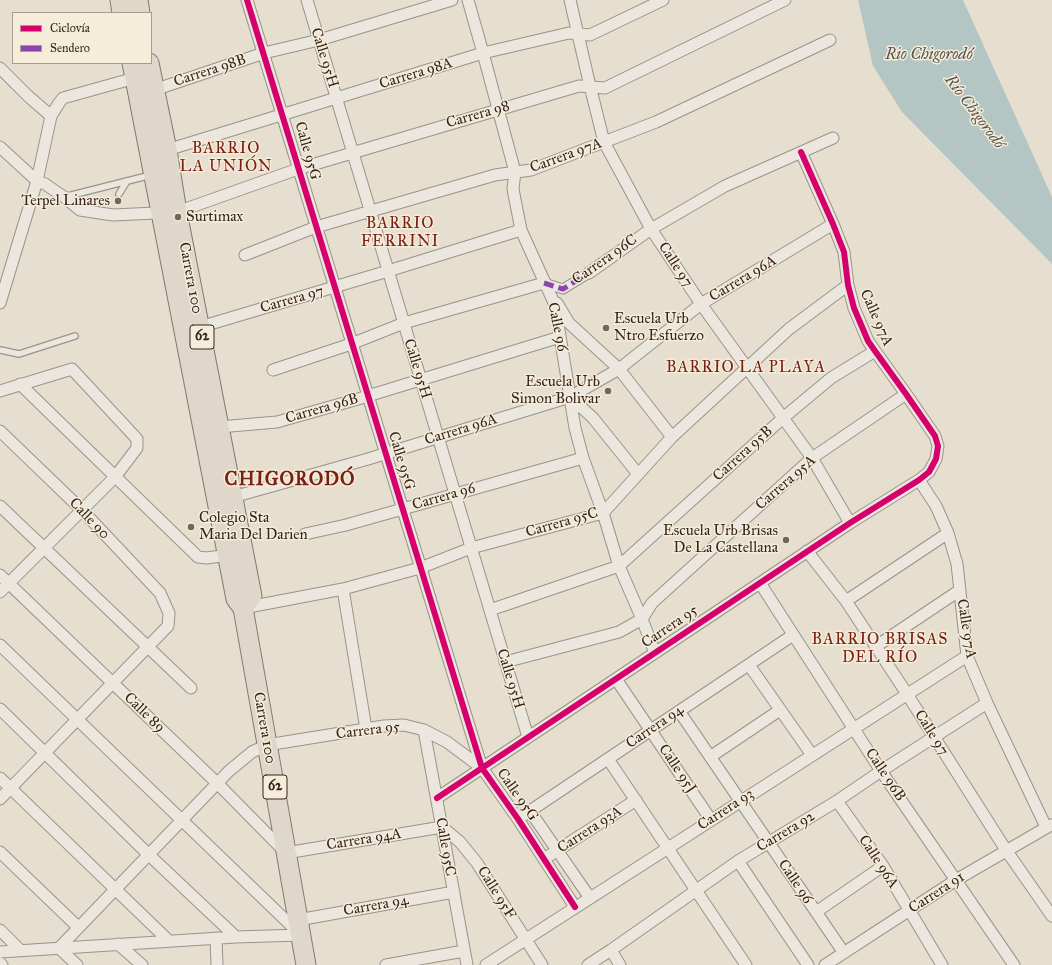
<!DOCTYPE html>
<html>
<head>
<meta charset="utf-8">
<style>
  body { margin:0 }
  #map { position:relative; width:1052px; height:965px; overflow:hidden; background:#e6decf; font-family:"IM FELL Great Primer",serif }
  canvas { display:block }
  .legend { position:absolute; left:12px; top:12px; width:140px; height:52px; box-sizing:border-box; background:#f5ecd9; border:1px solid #a99c8d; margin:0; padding:5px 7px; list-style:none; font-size:12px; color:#36241c }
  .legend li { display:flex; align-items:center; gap:8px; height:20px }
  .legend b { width:20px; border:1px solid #a99c8d }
</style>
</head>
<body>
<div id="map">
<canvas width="1052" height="965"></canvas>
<ul class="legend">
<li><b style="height:5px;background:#d6006c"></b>Ciclovía</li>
<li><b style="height:5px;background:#8e44ad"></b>Sendero</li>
</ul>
</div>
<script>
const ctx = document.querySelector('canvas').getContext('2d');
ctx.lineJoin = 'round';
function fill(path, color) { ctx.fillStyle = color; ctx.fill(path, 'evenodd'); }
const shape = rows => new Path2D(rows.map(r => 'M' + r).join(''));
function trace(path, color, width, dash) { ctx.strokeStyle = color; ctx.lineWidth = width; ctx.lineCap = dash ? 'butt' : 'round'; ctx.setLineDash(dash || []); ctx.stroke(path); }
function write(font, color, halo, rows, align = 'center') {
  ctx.font = font + ' "IM FELL Great Primer",serif'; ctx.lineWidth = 3; ctx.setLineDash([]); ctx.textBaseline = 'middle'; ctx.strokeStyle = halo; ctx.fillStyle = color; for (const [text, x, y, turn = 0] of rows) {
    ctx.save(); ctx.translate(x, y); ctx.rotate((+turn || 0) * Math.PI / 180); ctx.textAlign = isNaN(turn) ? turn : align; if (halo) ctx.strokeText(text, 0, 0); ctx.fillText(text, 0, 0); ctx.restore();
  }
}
const water = shape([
  [858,0,963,0,1052,197,1052,264,902,112,873,66]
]);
const service = shape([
  [119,194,127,181],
  [64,197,151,175],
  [0,350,19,354,75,336]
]);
const pedestrian = shape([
  [544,283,563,289,589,273]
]);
const minor = shape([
  [247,0,482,768,518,819,575,907],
  [307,0,528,737],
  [468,0,483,53,515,172,513,189,521,230,555,305,575,428,583,458,603,513,619,566,642,619,655,653],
  [570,0,590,86,604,142,651,229,701,304,812,458,850,523],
  [0,68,28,96,51,116,59,103,63,98,135,78],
  [154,90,264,53,319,40,452,0],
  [0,147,37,181,45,184,64,197,80,210,113,215,177,212,298,169,579,86,605,88,785,0],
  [167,150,483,53,569,33,590,35,663,0],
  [245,255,316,227,495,175,531,170,656,122,830,40],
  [589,273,651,229,725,186,833,138],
  [0,303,37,181,51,116],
  [557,303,569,323,619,369,672,437],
  [200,327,388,271,521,230],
  [273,370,351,344,404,323,544,283,548,289],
  [20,384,198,557,207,558,228,555],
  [0,391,72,369,137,439,137,448,115,477,0,592],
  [570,397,593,418,638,474],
  [219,427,277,422,358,399,560,337],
  [0,431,82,510,160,593,169,613,168,626,0,799],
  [919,480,936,506,948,533,957,564,967,656,987,703,1046,827],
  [233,497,368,459,570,397,619,369,701,304,833,224],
  [0,506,191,688],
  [305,534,346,525,583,458],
  [807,551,846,601,907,694,1006,850,1052,916],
  [0,575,217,783,286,853,442,827,460,842,477,863,542,965],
  [760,583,881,771,1014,965],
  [343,589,366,729],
  [846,601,948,533],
  [243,608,343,589,420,568,471,548,603,513,672,437,789,329,848,285],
  [490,610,619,566,783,418,831,378,875,351],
  [0,645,299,933],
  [875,647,960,590],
  [505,662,619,632,642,619,652,603,812,458,906,394],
  [749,665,812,755],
  [616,679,711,820],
  [0,709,148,854,236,937],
  [679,711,844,953],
  [424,730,467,965],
  [710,757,780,710],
  [608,759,746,965],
  [0,778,169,941],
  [437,798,850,523,919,480,929,472,936,459,938,446,935,436,906,394,875,351,868,341,854,308,848,285,844,252,833,224,801,152],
  [837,801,883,866,942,965],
  [530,811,590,898],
  [518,819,793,635],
  [0,852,78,927],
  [544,859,636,800],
  [738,861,808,965],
  [816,912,883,866],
  [298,920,454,892],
  [0,930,20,950],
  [216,938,217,965],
  [118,944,142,965],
  [611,950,620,965],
  [0,952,236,937,301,935],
  [0,963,2,965],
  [77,965,59,948,229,771,252,752,267,745,384,726,404,725,424,730,447,742,482,768],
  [386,965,464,951],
  [486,965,967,656],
  [588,965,611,950,738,861,837,801,881,771,987,703],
  [825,965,956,880,1051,825]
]);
const trunk = shape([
  [120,0,122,13],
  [138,0,140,13],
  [132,63,236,599,243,608,306,965],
  [149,63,167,150,177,212,252,596,243,608]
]);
const quiet = shape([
  [544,283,563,289,589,273]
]);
const cycleway = shape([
  [247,0,482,768,518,819,575,907],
  [437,798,850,523,919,480,929,472,936,459,938,446,935,436,906,394,875,351,868,341,854,308,848,285,844,252,833,224,801,152]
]);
const markers = [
  [118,201,4,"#74655b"],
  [178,217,4,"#74655b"],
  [606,328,4,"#74655b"],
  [608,391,4,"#74655b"],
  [191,527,4,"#74655b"],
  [786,540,4,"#74655b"]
];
const shields = [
  [202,337,24],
  [275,787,24]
];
const shieldNames = [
  ["62",202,337],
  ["62",275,787]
];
const streetNames = [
  ["Calle 95H",324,58,73],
  ["Carrera 98B",210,71,-18],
  ["Carrera 98A",416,74,-17],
  ["Carrera 98",478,115,-16],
  ["Calle 95G",307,151,74],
  ["Carrera 97A",566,156,-20],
  ["Carrera 96C",605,260,-35],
  ["Calle 97",675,265,57],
  ["Carrera 100",190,278,79],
  ["Carrera 96A",743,279,-31],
  ["Carrera 97",292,300,-16],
  ["Calle 97A",876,318,66],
  ["Calle 96",557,327,78],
  ["Calle 95H",417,369,73],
  ["Carrera 96B",322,409,-16],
  ["Carrera 96A",461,430,-17],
  ["Carrera 95B",743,454,-42],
  ["Calle 95G",401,461,73],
  ["Carrera 95A",786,483,-41],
  ["Carrera 96",444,497,-16],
  ["Calle 90",89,519,46],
  ["Carrera 95C",562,523,-16],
  ["Carrera 95",670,627,-34],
  ["Calle 97A",966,629,81],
  ["Calle 95H",510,679,73],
  ["Calle 89",144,713,44],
  ["Carrera 94",655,727,-34],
  ["Carrera 100",264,728,80],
  ["Carrera 95",368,731,-7],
  ["Calle 97",931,733,58],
  ["Calle 95J",677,769,56],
  ["Calle 96B",885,775,56],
  ["Calle 95G",517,795,55],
  ["Carrera 93",726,810,-33],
  ["Carrera 93A",590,830,-33],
  ["Carrera 92",786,832,-31],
  ["Carrera 94A",364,840,-9],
  ["Calle 95C",445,847,80],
  ["Calle 96A",878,862,57],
  ["Calle 96",795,882,56],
  ["Calle 95F",496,893,58],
  ["Carrera 91",937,893,-33],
  ["Carrera 94",376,906,-10]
];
const poiNames = [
  ["Terpel Linares",110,201],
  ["Surtimax",186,217,"left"],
  ["Escuela Urb",614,319,"left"],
  ["Ntro Esfuerzo",614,336,"left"],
  ["Escuela Urb",600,382],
  ["Simon Bolivar",600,399],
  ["Colegio Sta",199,518,"left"],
  ["Maria Del Darien",199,535,"left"],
  ["Escuela Urb Brisas",778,531],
  ["De La Castellana",778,548]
];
const waterNames = [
  ["Rio Chigorodó",929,55],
  ["Río Chigorodó",974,112,53]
];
const neighbourhoodNames = [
  ["BARRIO",226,149],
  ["LA UNIÓN",226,167],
  ["BARRIO",400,224],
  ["FERRINI",400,242],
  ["BARRIO LA PLAYA",746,368],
  ["BARRIO BRISAS",880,640],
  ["DEL RÍO",880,658]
];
const districtNames = [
  ["CHIGORODÓ",290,480]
];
fill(water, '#b4c6c3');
trace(service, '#999389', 8);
trace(pedestrian, '#999389', 11);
trace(minor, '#999389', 13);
trace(trunk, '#817971', 21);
trace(service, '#ebe7df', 5.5);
trace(pedestrian, '#ebe7df', 9);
trace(minor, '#ebe7df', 11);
trace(trunk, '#ded7ca', 19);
trace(quiet, '#8e44ad', 5, [10, 5]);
trace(cycleway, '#d6006c', 6);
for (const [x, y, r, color] of markers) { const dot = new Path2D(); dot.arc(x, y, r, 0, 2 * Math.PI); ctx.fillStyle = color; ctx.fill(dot); trace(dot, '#f5ecd9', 1.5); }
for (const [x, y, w] of shields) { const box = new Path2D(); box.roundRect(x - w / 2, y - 12, w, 24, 3); ctx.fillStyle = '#f5ecd9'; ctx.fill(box); trace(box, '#36241c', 1); }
write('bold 14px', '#36241c', null, shieldNames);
write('15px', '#36241c', '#f5ecd9', streetNames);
write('15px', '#36241c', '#f5ecd9', poiNames, 'right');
write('italic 16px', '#55524d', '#f5ecd9', waterNames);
ctx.letterSpacing = '1px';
write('16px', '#7a1f14', '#f5ecd9', neighbourhoodNames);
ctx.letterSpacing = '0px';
ctx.letterSpacing = '1px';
write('bold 19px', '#7a1f14', '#f5ecd9', districtNames);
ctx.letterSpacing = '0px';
</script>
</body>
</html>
